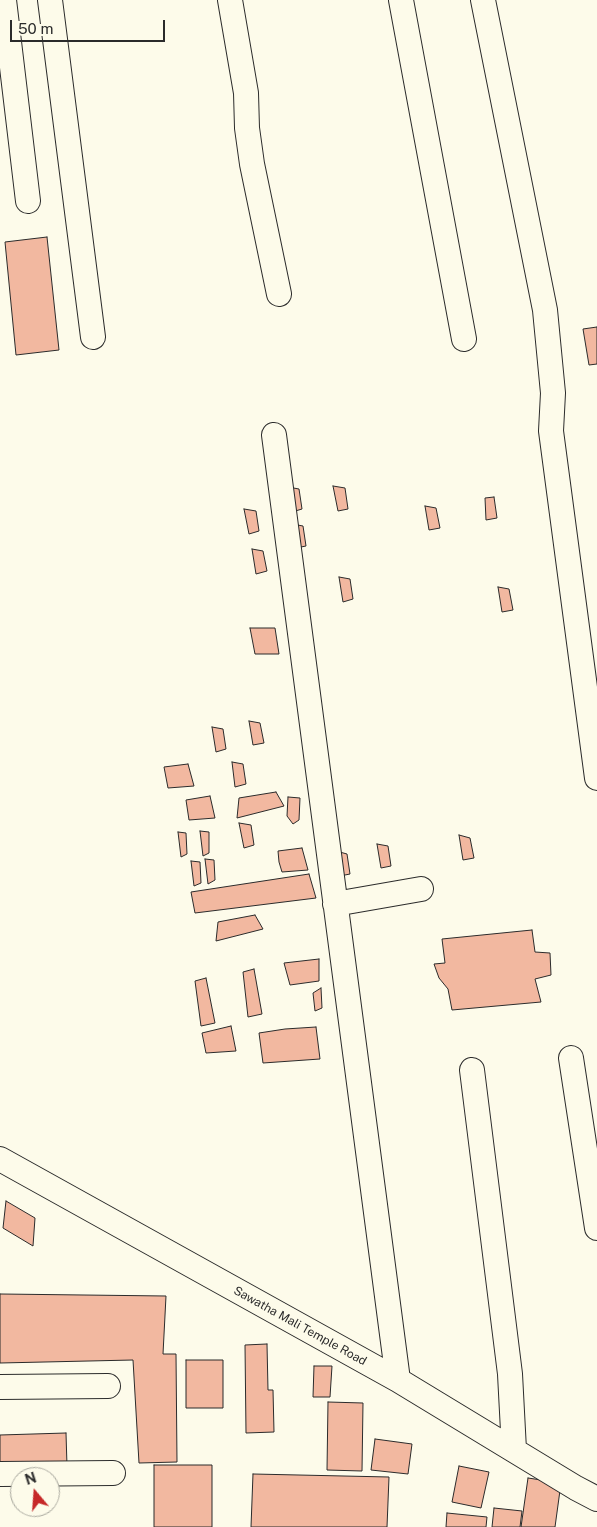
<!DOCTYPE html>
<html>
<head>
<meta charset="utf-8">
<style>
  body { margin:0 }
  #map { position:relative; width:597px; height:1527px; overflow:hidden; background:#fdfbea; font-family:"Public Sans",sans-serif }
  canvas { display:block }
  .north { position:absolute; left:10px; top:1467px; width:50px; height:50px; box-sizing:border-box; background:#fdfbea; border:1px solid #a9a89e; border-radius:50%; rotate:342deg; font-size:14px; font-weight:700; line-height:20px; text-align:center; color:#2b2b2b }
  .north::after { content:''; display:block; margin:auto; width:18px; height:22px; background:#c62828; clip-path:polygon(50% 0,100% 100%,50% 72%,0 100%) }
  .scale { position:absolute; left:10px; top:20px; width:155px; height:22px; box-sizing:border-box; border:2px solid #2b2b2b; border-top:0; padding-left:6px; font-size:15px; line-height:18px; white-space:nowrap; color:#2b2b2b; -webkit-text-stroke:4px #fdfbea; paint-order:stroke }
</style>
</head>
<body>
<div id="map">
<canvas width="597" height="1527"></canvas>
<div class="north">N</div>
<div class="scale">50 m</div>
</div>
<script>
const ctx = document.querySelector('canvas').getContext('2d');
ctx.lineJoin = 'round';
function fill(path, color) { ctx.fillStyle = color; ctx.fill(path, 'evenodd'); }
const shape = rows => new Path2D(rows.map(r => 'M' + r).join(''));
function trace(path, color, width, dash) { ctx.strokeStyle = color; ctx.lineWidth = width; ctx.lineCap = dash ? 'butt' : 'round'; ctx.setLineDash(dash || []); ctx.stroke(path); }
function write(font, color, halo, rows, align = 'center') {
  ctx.font = font + ' "Public Sans",sans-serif'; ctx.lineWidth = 4; ctx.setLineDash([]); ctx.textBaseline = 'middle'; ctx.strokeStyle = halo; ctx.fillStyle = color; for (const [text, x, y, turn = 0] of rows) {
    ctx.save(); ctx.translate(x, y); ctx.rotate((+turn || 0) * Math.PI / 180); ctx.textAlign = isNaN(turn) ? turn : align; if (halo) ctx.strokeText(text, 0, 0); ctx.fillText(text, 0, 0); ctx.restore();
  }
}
const building = shape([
  [47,237,59,350,16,355,5,242,47,237],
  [597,327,597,364,589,365,583,329,597,327],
  [333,486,345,488,348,509,338,511,333,486],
  [288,487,299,489,302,509,292,512,288,487],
  [494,497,497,518,486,520,485,498,494,497],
  [425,506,436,508,440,528,429,530,425,506],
  [244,509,256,511,259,531,249,534,244,509],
  [292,524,303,526,306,546,296,548,292,524],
  [252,549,263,551,267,571,256,574,252,549],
  [339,577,350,579,353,599,343,602,339,577],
  [498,587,509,589,513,610,502,612,498,587],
  [250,628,275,628,279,654,255,654,250,628],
  [249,721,260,723,264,743,253,745,249,721],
  [212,727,223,729,226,749,216,752,212,727],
  [232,762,243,764,246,784,235,787,232,762],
  [188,764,194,786,168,788,164,767,188,764],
  [276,792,284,806,237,818,239,798,276,792],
  [210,796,215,818,189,820,186,800,210,796],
  [288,797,300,798,299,820,293,824,287,816,288,797],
  [239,823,251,825,254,845,244,848,239,823],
  [200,831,209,832,209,853,203,856,200,831],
  [178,832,186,833,187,854,181,857,178,832],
  [459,835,470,838,474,858,463,860,459,835],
  [377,844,388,846,391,866,381,868,377,844],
  [302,848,308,870,282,872,279,862,278,851,302,848],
  [336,851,347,854,350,874,340,876,336,851],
  [205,859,214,860,215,880,208,884,205,859],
  [191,861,200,862,201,883,194,886,191,861],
  [309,874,316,898,195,913,191,892,309,874],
  [255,915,263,929,216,941,218,922,255,915],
  [532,930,535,952,550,953,551,975,535,979,541,1002,452,1010,448,989,439,978,434,964,445,963,442,939,532,930],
  [319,959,319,981,290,985,284,963,319,959],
  [254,969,262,1014,248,1017,243,972,254,969],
  [206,978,215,1023,201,1026,195,981,206,978],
  [321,988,322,1008,315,1011,313,993,321,988],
  [231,1026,236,1051,206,1053,202,1033,231,1026],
  [316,1027,320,1059,263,1063,259,1033,285,1029,316,1027],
  [6,1201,35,1218,33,1246,3,1228,6,1201],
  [0,1294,166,1296,163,1354,176,1354,177,1462,139,1463,133,1360,0,1363,0,1294],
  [267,1344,268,1390,273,1390,274,1432,246,1433,245,1345,267,1344],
  [186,1360,223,1360,223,1408,186,1408,186,1360],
  [314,1366,332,1366,330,1397,313,1397,314,1366],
  [328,1402,363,1403,362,1471,327,1470,328,1402],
  [66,1433,67,1466,0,1468,0,1435,66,1433],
  [375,1439,412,1444,408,1474,371,1470,375,1439],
  [154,1465,212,1465,212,1527,154,1527,154,1465],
  [459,1466,489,1472,481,1508,452,1502,459,1466],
  [253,1474,389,1477,387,1527,251,1527,253,1474],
  [528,1478,561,1483,555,1527,521,1527,528,1478],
  [494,1508,522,1511,520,1527,492,1527,494,1508],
  [447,1513,487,1517,486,1527,446,1527,447,1513]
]);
const minor = shape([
  [4,0,28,201],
  [50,0,93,337],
  [230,0,246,93,247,128,252,164,279,294],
  [401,0,464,339],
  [483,0,545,310,553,393,551,431,597,778],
  [274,435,398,1380],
  [335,904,421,889],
  [571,1058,597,1228],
  [472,1070,510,1374,514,1450],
  [0,1159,398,1380,576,1488,597,1499],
  [0,1387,108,1386],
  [0,1474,113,1473]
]);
const streetNames = [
  ["Sawatha Mali Temple Road",300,1326,29]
];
fill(building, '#f2b8a0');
trace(building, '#2b2b2b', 1);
trace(minor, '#2b2b2b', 26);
trace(minor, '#fdfbea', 24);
write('12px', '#2b2b2b', '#fdfbea', streetNames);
</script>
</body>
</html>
